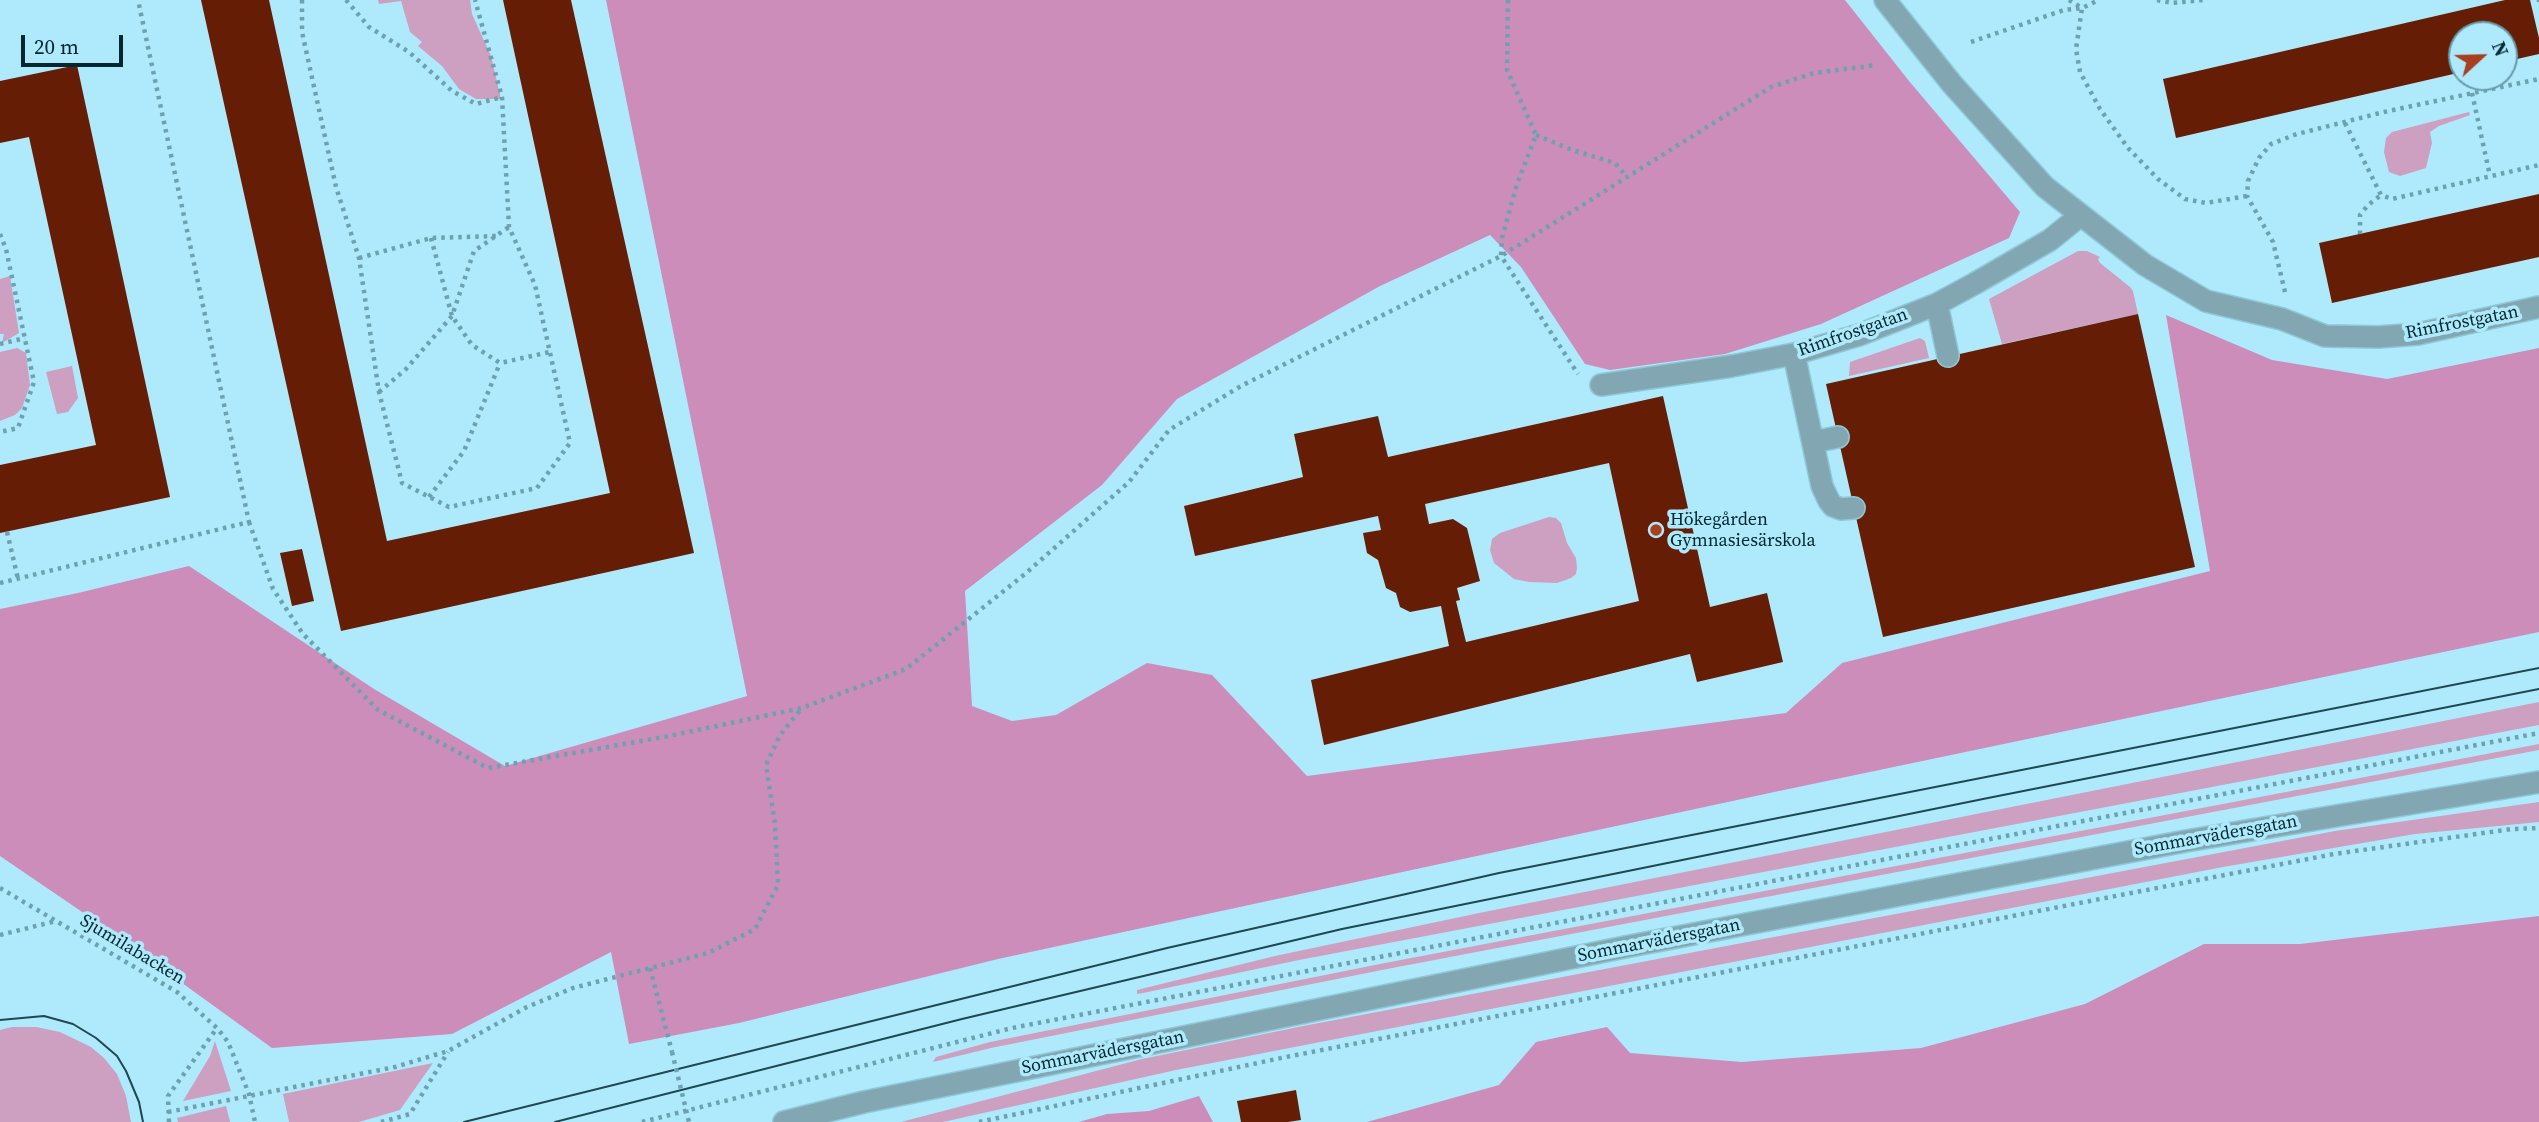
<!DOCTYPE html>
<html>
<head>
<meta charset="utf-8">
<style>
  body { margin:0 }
  #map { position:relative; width:2539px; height:1122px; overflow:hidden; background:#aeeafb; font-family:"Source Serif 4",serif }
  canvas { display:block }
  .north { position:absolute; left:2448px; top:21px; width:70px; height:70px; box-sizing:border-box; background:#aeeafb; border:2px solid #699caa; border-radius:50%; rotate:68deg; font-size:19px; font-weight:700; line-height:28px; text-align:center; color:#022730 }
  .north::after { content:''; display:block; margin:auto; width:24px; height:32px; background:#a8401f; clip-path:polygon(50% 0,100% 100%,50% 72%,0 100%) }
  .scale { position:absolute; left:21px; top:35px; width:102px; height:32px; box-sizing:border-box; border:4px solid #022730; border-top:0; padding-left:9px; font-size:21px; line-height:24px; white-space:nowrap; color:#022730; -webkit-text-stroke:5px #aeeafb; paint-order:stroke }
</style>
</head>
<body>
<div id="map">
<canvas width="2539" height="1122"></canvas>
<div class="north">N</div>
<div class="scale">20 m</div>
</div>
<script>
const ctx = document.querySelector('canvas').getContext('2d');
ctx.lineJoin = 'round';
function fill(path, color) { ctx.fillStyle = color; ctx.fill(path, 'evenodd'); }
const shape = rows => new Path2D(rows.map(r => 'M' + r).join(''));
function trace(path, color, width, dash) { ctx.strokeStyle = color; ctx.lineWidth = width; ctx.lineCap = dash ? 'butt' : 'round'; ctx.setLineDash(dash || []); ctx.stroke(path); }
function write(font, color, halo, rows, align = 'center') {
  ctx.font = font + ' "Source Serif 4",serif'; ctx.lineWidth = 7; ctx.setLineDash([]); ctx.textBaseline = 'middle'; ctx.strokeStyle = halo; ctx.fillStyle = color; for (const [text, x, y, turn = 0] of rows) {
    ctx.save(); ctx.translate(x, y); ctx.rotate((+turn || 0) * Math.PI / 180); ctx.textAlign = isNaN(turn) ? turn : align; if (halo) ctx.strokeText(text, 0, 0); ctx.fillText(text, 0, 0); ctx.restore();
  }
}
const green = shape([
  [378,0,470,0,472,14,491,56,501,99,476,99,459,89,442,66,418,46,422,42,410,32,401,1,379,4],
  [2469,112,2470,115,2439,126,2430,132,2432,143,2426,168,2400,176,2389,172,2384,152,2386,138,2392,132],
  [2078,251,2087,251,2100,257,2098,259,2100,263,2130,287,2133,291,2138,314,2002,344,1989,299],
  [10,276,19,333,2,343,4,334,0,334,0,279],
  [1920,338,1925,341,1929,358,1849,376,1850,362],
  [17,348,26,353,30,385,22,408,15,415,0,421,0,352],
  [72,366,78,398,68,412,57,414,46,372],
  [1549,517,1556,518,1561,523,1567,543,1576,558,1577,568,1576,574,1571,578,1557,583,1529,582,1514,579,1494,563,1490,550,1492,539,1500,533],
  [2539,702,2539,725,1299,960,1143,993,1137,994,1137,990,1275,956,1484,912],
  [2539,744,2539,750,1387,969,991,1048,933,1062,936,1057,990,1042,1385,963],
  [2539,802,2539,822,2415,834,2223,867,1176,1070,943,1122,901,1122,1142,1059,1303,1026,2335,831],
  [12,1027,36,1027,60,1032,91,1047,104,1058,117,1074,126,1096,131,1122,0,1122,0,1030],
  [215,1041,231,1091,183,1101,210,1056],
  [433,1063,400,1110,359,1122,289,1122,283,1094],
  [226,1106,230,1122,178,1122,177,1118]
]);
const forest = shape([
  [606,0,1845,0,1909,81,2020,212,2009,238,1821,324,1725,354,1610,370,1585,364,1521,267,1490,235,1380,286,1177,399,1102,485,965,591,972,706,1012,721,1056,715,1147,663,1212,675,1307,776,1786,713,1842,663,2210,571,2166,315,2272,360,2387,379,2539,348,2539,632,1779,791,998,959,739,1023,629,1044,611,952,452,1034,272,1048,113,933,0,856,0,609,78,593,189,566,374,689,505,766,747,696],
  [2539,916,2539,1122,1367,1122,1499,1085,1536,1042,1607,1027,1630,1053,1742,1062,1921,1048,2085,1004,2204,944,2300,944],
  [1199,1096,1213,1122,1079,1122,1107,1114,1149,1111]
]);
const building = shape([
  [201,0,269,0,387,541,610,493,503,0,571,0,694,553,341,631],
  [2505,0,2530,0,2539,38,2539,54,2504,62,2504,35,2462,35,2462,72,2176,138,2163,79],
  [77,65,170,497,0,533,0,465,96,445,29,137,0,143,0,81],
  [2539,194,2539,257,2332,303,2319,243],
  [2138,314,2195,567,1883,637,1826,384],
  [1663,396,1710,607,1767,593,1783,662,1697,682,1690,654,1324,745,1311,680,1449,646,1441,606,1410,612,1400,607,1396,593,1386,588,1378,560,1367,553,1363,533,1381,530,1378,516,1195,556,1184,506,1303,477,1294,434,1378,416,1388,457],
  [1609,463,1639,601,1466,642,1456,601,1460,600,1457,588,1480,581,1467,528,1453,519,1429,524,1425,504],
  [302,549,314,601,292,606,280,553],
  [1296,1090,1301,1120,1288,1122,1241,1122,1237,1101]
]);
const path = shape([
  [302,0,302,32,336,187,359,258,379,392,402,483,449,507,537,488,570,443,535,285,509,227,502,97,475,0],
  [346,0,369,27,409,52,452,91,476,104,502,97],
  [1508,0,1507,70,1536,135,1517,184,1502,238,1501,256,1578,374],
  [2069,0,2082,8,2076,49,2080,72,2100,109,2128,148,2158,179,2185,199,2206,203,2247,196],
  [2157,0,2172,3,2203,0],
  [2539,0,2539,2],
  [1971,42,2064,10,2082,8,2099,0],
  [2472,93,2490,176],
  [2345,123,2381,195,2392,199,2539,165],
  [1536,135,1572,150,1615,163,1626,176],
  [0,234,6,249,34,382,18,428,0,432],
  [2360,234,2360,215,2368,205,2381,195],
  [431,238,452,316,472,345,500,363,550,352],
  [359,258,431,238,496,236],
  [2285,292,2273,242,2247,196,2248,181,2259,158,2271,144,2297,134,2384,112,2539,79],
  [0,344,25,338],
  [379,392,406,369,452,316,474,251,509,227],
  [429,497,464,451,500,363],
  [249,522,273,589,303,634,378,710,488,768,664,737,802,708,906,669,1025,574,1129,482,1169,430,1241,386,1501,256,1771,87,1814,73,1877,65],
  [7,532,18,579],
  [0,583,249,522,138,0],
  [0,888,177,992,217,1028,228,1042,249,1094,255,1122],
  [0,935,56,921],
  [650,968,672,1052],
  [168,1112,395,1067,448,1051,527,1007,573,988,708,953,755,929,778,885,775,824,766,765,780,735,802,708],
  [169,1122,168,1096,217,1028],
  [381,1122,410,1114,448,1052],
  [642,1122,1012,1028,2539,733],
  [979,1122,1286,1057,2126,894,2334,854,2512,829,2539,828]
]);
const minor = shape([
  [1885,0,1952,84,2045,187,2145,265,2206,301,2282,319,2325,336,2379,337,2418,334,2539,307],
  [1937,304,1948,356],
  [1794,354,1822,486,1829,501,1833,506,1841,509,1854,508],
  [1601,385,1732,366,1794,354,1859,335,1937,304,1974,284,2050,240,2081,215],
  [1813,442,1838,437],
  [784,1122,864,1102,1630,946,2186,841,2539,782]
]);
const tram = shape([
  [0,1020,44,1016,73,1024,96,1038,117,1056,126,1071,139,1102,143,1122],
  [464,1122,1167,948,1499,873,2539,668],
  [555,1122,962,1019,1342,929,1988,798,2539,689]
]);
const pathBridge = shape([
  [672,1052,689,1122]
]);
const markers = [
  [1656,530,7,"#a8401f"]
];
const streetNames = [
  ["Rimfrostgatan",2462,323,-11],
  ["Rimfrostgatan",1853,333,-19],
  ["Sommarvädersgatan",2216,836,-10],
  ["Sommarvädersgatan",1659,941,-11],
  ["Sjumilabacken",132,950,31],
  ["Sommarvädersgatan",1103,1053,-11]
];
const poiNames = [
  ["Hökegården",1670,520],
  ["Gymnasiesärskola",1670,541]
];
fill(green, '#cd9fc0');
fill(forest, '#cc8dbb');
fill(building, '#651d05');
trace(minor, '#8fc7d6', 24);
trace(path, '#6ea1af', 4.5, [3.5, 5]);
trace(minor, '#82a7b2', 21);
trace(tram, '#1f4852', 2);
trace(pathBridge, '#6ea1af', 4.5, [3.5, 5]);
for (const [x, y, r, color] of markers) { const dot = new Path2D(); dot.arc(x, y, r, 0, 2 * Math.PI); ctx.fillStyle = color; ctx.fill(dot); trace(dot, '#aeeafb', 2.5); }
write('18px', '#022730', '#aeeafb', streetNames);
write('18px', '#022730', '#aeeafb', poiNames, 'left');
</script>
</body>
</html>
